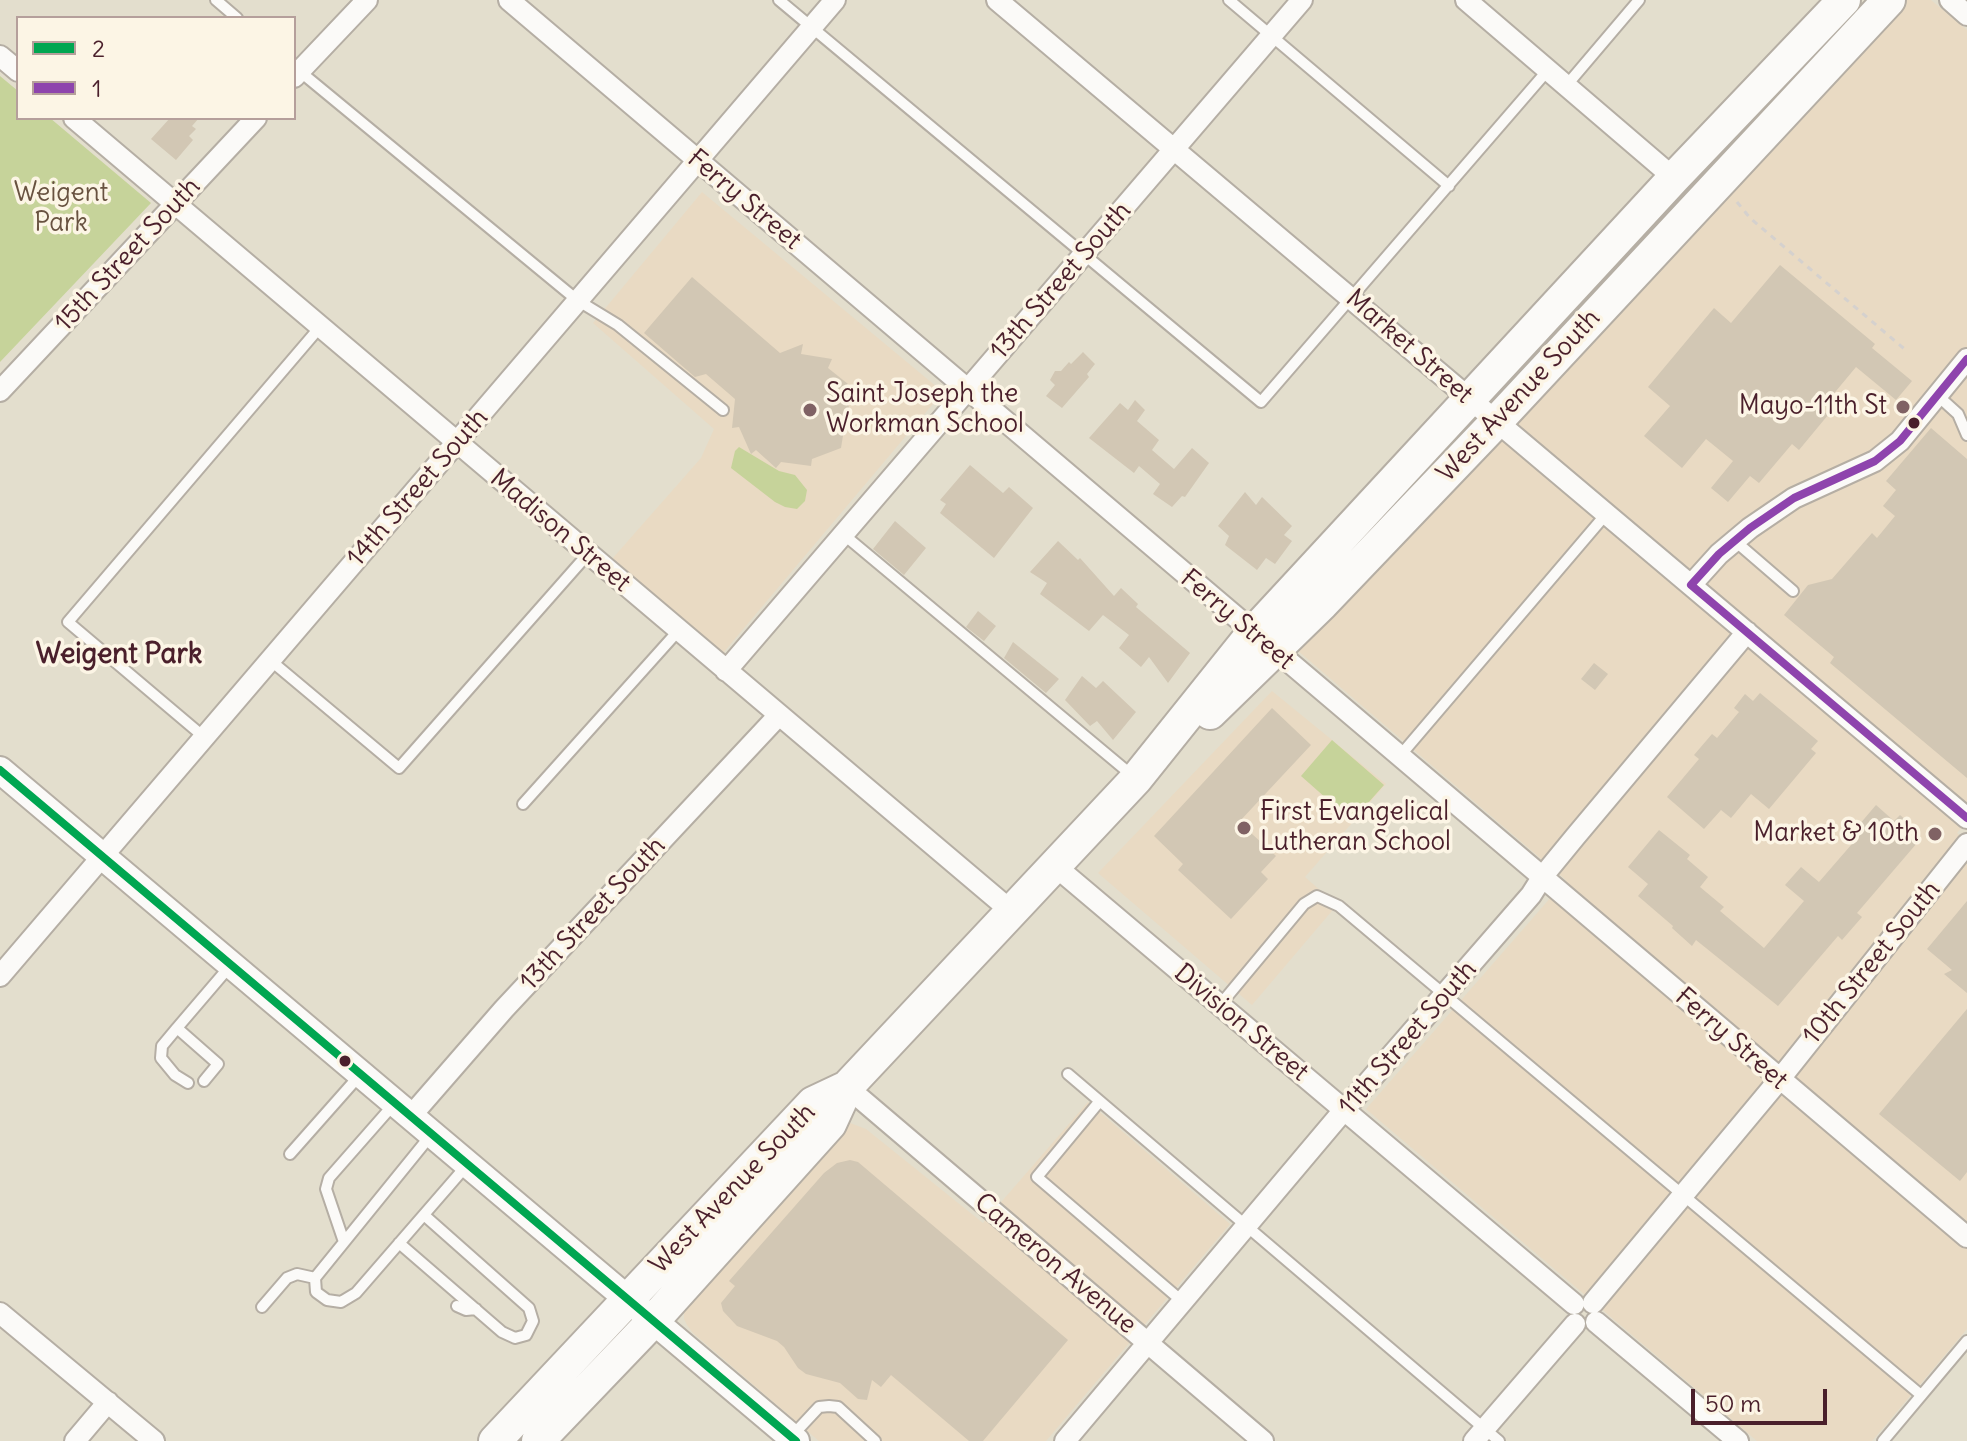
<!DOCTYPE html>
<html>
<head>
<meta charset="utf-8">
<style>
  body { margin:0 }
  #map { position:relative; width:1967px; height:1441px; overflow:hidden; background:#e3decd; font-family:Delius,sans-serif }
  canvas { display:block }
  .legend { position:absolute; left:16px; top:16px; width:280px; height:104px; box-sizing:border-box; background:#fcf5e5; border:2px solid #b59f9b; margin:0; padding:10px 14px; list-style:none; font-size:24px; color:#4a1f2b }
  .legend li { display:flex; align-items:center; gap:16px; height:40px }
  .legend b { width:40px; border:2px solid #b59f9b }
  .scale { position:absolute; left:1691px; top:1389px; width:136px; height:36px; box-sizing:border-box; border:4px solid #4a1f2b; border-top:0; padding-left:10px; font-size:24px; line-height:28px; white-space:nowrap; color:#4a1f2b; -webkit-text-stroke:6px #fcf5e5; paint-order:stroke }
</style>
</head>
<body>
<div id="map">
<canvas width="1967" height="1441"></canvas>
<ul class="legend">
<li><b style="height:10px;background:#00a651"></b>2</li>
<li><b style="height:10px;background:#8e44ad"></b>1</li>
</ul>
<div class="scale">50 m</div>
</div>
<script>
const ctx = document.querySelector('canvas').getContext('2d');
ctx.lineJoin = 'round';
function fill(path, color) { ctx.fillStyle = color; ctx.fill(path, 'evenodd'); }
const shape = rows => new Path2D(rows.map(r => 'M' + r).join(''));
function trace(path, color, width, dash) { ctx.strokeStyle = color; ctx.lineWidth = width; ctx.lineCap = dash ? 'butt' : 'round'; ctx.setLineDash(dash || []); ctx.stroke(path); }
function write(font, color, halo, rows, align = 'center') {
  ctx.font = font + ' Delius,sans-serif'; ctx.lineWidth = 7; ctx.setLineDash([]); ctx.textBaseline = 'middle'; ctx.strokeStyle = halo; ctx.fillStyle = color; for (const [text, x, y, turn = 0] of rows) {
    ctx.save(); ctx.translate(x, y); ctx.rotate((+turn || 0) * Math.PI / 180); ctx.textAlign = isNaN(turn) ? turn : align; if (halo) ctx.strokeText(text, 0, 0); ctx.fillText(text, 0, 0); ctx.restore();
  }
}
const built = shape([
  [1907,0,1931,0,1967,30,1967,821,1957,833,1967,841,1967,1329,1872,1441,1757,1441,1366,1109,1566,880,1297,650],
  [702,192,943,392,723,653,612,559,701,458,714,429,593,323],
  [1272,691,1386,784,1305,877,1337,905,1252,1005,1098,873],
  [1088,1102,1230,1224,1046,1441,819,1441,693,1333,687,1325,684,1319,684,1309,843,1126,850,1123,866,1129,983,1223]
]);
const green = shape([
  [0,76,18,91,18,118,50,118,151,203,0,362],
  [739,447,779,471,795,475,807,490,805,501,797,509,785,507,775,502,731,468,735,451],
  [1332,740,1384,785,1352,821,1301,776]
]);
const building = shape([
  [170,118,199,118,192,126,196,129,189,136,193,140,176,160,151,139],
  [1780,265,1875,344,1872,348,1912,381,1896,400,1856,367,1821,409,1828,415,1799,450,1792,444,1759,483,1750,476,1728,502,1711,488,1733,461,1706,439,1682,468,1644,436,1670,406,1648,387,1714,308,1731,323],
  [692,277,780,353,803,344,801,354,832,359,828,368,848,384,843,388,852,417,846,417,841,448,812,459,811,466,781,462,776,468,756,450,751,454,739,427,732,428,735,399,706,374,695,377,644,333],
  [1083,352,1095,364,1087,374,1089,377,1062,408,1046,396,1055,385,1050,380,1055,371,1061,371,1069,362,1071,364],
  [1135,400,1145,410,1137,421,1159,440,1152,450,1174,469,1192,448,1209,463,1185,497,1182,496,1172,507,1153,494,1160,484,1139,466,1134,473,1089,438,1120,403,1128,410],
  [1931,428,1967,459,1967,778,1830,663,1834,657,1784,615,1808,585,1832,579,1872,533,1877,538,1895,516,1883,506,1896,490,1886,481],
  [970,465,1003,493,1009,487,1033,508,994,558,940,513,946,504,940,500],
  [1245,492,1256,505,1262,497,1292,526,1284,535,1292,541,1275,564,1266,558,1257,570,1225,545,1229,536,1218,526],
  [895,521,926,548,904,575,873,549],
  [1058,541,1078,560,1080,558,1114,596,1121,588,1138,604,1136,607,1190,653,1168,683,1149,657,1141,667,1119,648,1129,635,1103,615,1089,631,1040,594,1047,583,1030,572],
  [978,611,996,626,984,641,966,627],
  [1013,642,1059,679,1046,693,1004,658],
  [1594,663,1608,674,1595,690,1581,679],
  [1082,676,1096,688,1103,681,1136,712,1113,740,1097,721,1090,726,1065,700],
  [1760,693,1818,741,1811,749,1816,753,1769,809,1751,794,1731,818,1721,810,1704,829,1667,797,1699,759,1694,755,1712,734,1717,738,1739,712,1734,708,1745,694,1753,701],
  [1272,708,1311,745,1239,822,1276,856,1261,872,1268,879,1231,919,1178,870,1183,864,1154,836],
  [1876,805,1894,821,1900,815,1917,830,1910,838,1917,843,1857,913,1862,917,1842,940,1838,936,1778,1006,1696,940,1692,946,1672,928,1673,926,1638,896,1648,884,1628,867,1659,830,1690,855,1687,859,1708,877,1700,887,1724,907,1720,911,1764,948,1804,901,1785,885,1801,867,1819,882,1858,837,1853,832],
  [1967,901,1967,993,1944,974,1952,970,1927,949],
  [1967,1009,1967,1172,1960,1181,1879,1114],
  [850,1160,858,1162,1068,1340,983,1441,969,1441,891,1375,881,1387,872,1380,867,1400,858,1399,840,1383,806,1374,798,1368,784,1347,777,1341,737,1326,723,1311,721,1303,735,1286,729,1281,824,1173,837,1163]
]);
const path = shape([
  [1737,202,1750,218,1908,352]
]);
const service = shape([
  [216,0,237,18],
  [779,0,1261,402,1548,70],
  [1229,0,1449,186],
  [297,69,577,300,618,325,723,410],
  [1566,86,1639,0],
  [1937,395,1958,414,1967,435],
  [843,534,1134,777],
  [1735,541,1793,591],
  [270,660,399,768,587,555],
  [204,737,68,622,320,327],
  [1399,757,1607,513],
  [523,804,679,630],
  [1220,1005,1304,904,1317,896,1339,906,1921,1395],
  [177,1028,162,1046,161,1058,175,1075,188,1083],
  [1068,1074,1499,1441],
  [204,1081,218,1064,177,1028,230,966],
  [1099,1102,1037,1177,1183,1302],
  [431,1135,315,1278,316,1292,327,1300,341,1302,356,1293,467,1165],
  [290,1154,359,1076],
  [344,1242,326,1189,329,1178,394,1104],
  [399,1243,502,1332,515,1338,526,1335,533,1321,529,1308,424,1215],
  [457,1306,466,1310,476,1309],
  [262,1307,287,1278,297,1274,315,1278],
  [791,1437,819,1407,829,1406,838,1407,875,1441],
  [1883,1441,1967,1341]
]);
const minor = shape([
  [509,0,1967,1237],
  [997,0,1967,818],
  [1466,0,1674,178],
  [1950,0,1967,15],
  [0,56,18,71],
  [294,77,367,0],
  [74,118,1010,910],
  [0,391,256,118],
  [1691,585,1719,554,1750,528,1794,498,1875,461,1900,441,1967,359],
  [726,671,1302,0],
  [1054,865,1574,1304],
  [0,976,835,0],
  [847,1087,1263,1441],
  [410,1117,504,1009,779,715],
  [1593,1303,1779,1080,1967,844],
  [0,1313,154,1441],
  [1596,1322,1738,1441],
  [75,1441,108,1402],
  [1065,1441,1344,1110,1531,895,1543,876,1575,837,1747,632],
  [1474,1441,1575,1324]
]);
const tertiary = shape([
  [0,770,796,1441]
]);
const primary = shape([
  [1210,713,1322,604,1496,422,1889,0],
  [495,1441,813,1103,847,1087],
  [538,1441,652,1322,830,1124,847,1087,1136,779,1253,633,1674,178,1844,0]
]);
const bus1 = shape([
  [0,770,796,1441]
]);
const bus2 = shape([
  [1967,359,1900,441,1875,461,1794,498,1750,528,1719,554,1691,585,1967,818]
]);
const markers = [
  [1903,407,8,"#806264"],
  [810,410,8,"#806264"],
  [1914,423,7,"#4a1f2b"],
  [1244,828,8,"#806264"],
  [1935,834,8,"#806264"],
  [345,1061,7,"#4a1f2b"]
];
const parkNames = [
  ["Weigent",61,194],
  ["Park",61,224]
];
const streetNames = [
  ["Ferry Street",744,200,40],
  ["15th Street South",128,255,-47],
  ["13th Street South",1061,281,-49],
  ["Market Street",1409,347,41],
  ["West Avenue South",1519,396,-47],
  ["14th Street South",418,488,-49],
  ["Madison Street",560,531,40],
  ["Ferry Street",1237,620,40],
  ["13th Street South",593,914,-47],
  ["10th Street South",1872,963,-51],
  ["Division Street",1241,1023,40],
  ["11th Street South",1408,1038,-49],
  ["Ferry Street",1731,1039,41],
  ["West Avenue South",733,1189,-46],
  ["Cameron Avenue",1055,1264,40]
];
const poiNames = [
  ["Saint Joseph the",826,395],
  ["Workman School",826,425],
  ["Mayo-11th St",1887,407,"right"],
  ["First Evangelical",1260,813],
  ["Lutheran School",1260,843],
  ["Market & 10th",1919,834,"right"]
];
const neighbourhoodNames = [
  ["Weigent Park",119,655]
];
fill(built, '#e9dac3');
fill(green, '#c6d39a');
fill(building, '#d2c7b4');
trace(service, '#b5aea4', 14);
trace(minor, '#b5aea4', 24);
trace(tertiary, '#b5aea4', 30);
trace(primary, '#b5aea4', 36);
trace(path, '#d5d1ce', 3, [6, 6]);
trace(service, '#fbfaf8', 10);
trace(minor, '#fbfaf8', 20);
trace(tertiary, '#fbfaf8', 26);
trace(primary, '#fbfaf8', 32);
trace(bus1, '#00a651', 8);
trace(bus2, '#8e44ad', 8);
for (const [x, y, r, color] of markers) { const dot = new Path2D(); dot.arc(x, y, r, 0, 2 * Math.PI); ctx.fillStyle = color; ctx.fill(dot); trace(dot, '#fcf5e5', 3); }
write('26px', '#685240', '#fcf5e5', parkNames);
write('26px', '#4a1f2b', '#fcf5e5', streetNames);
write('26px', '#4a1f2b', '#fcf5e5', poiNames, 'left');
write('bold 28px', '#4a1f2b', '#fcf5e5', neighbourhoodNames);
</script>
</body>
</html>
